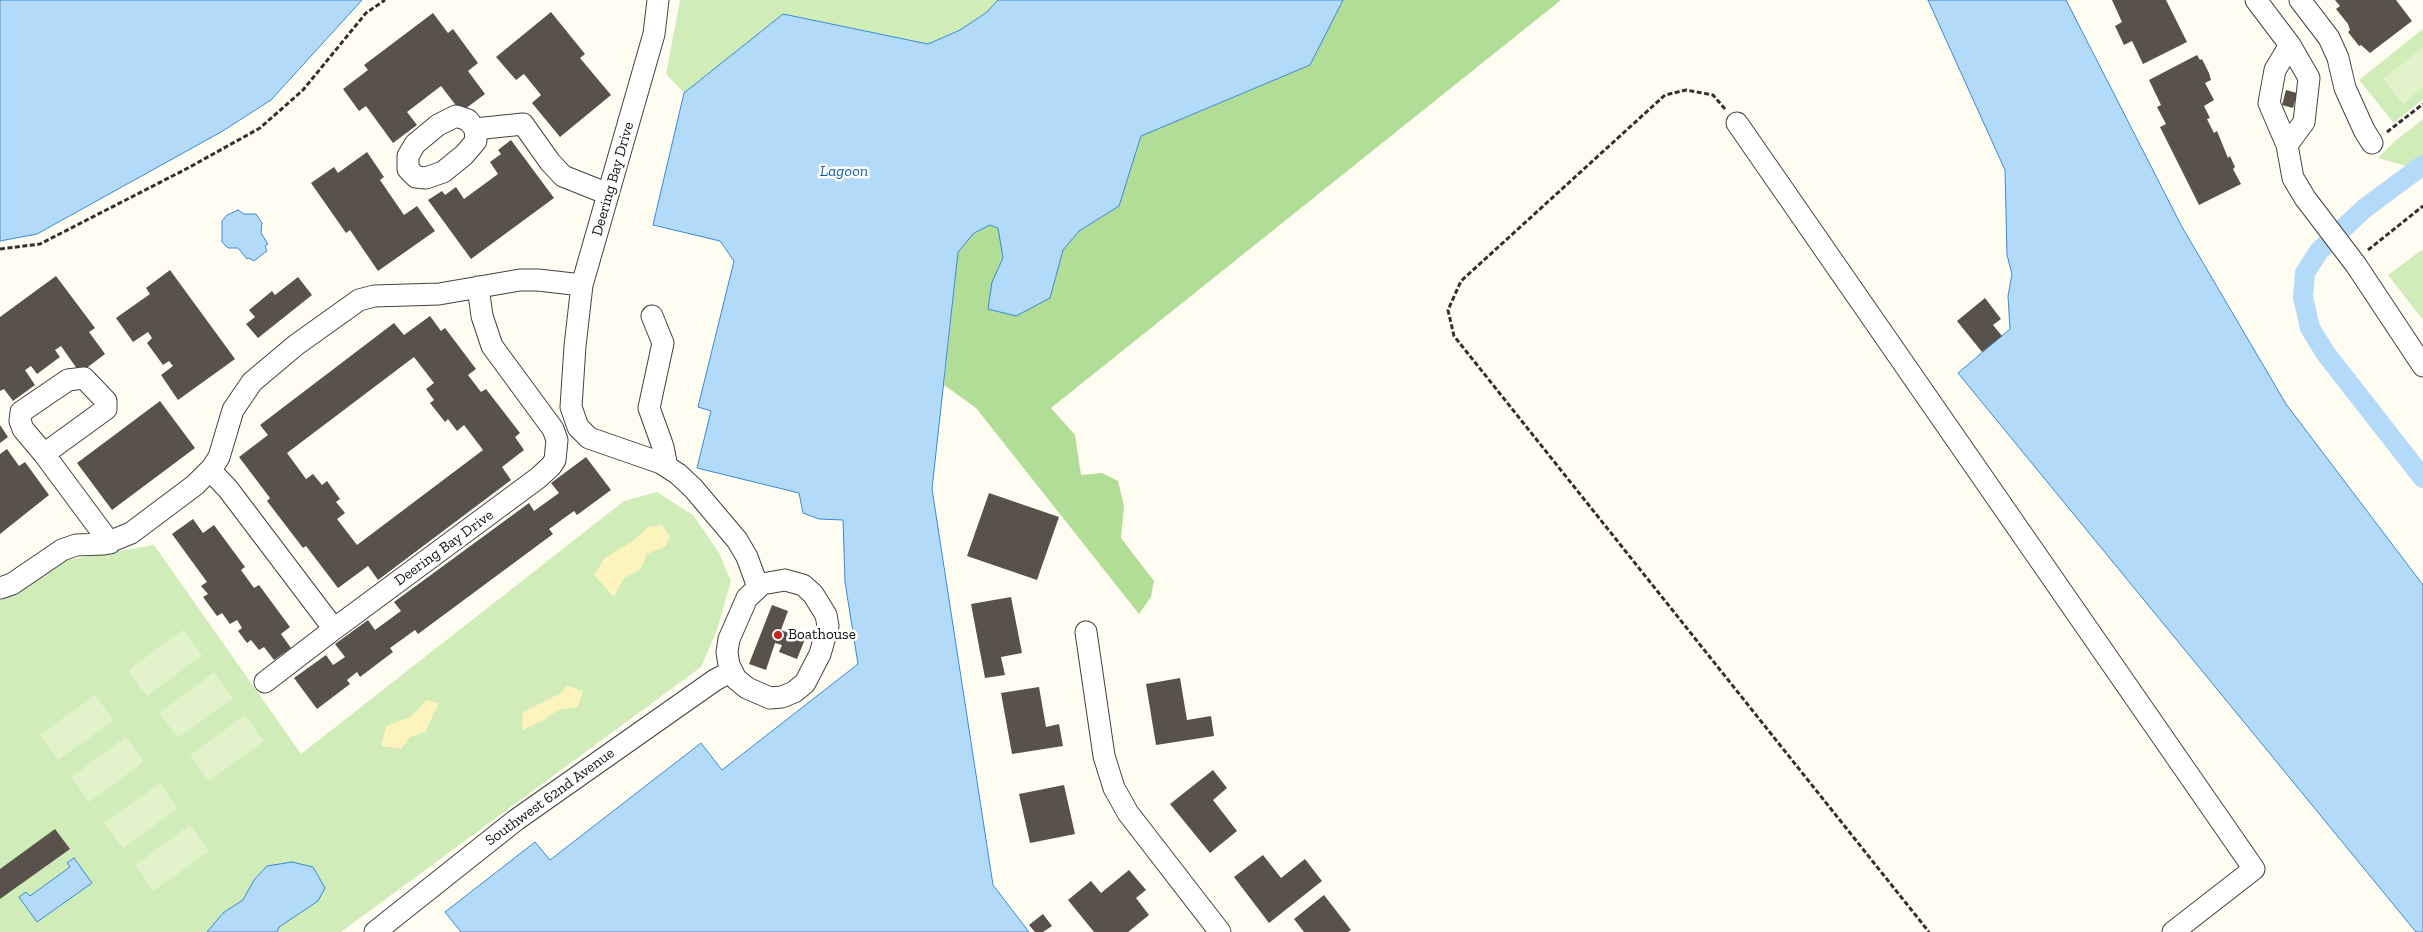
<!DOCTYPE html>
<html>
<head>
<meta charset="utf-8">
<style>
  body { margin:0 }
  canvas { display:block; background:#fffdf2 }
</style>
</head>
<body>
<canvas width="2423" height="932"></canvas>
<script>
const ctx = document.querySelector('canvas').getContext('2d');
ctx.lineJoin = 'round';
function fill(path, color) { ctx.fillStyle = color; ctx.fill(path, 'evenodd'); }
const shape = rows => new Path2D(rows.map(r => 'M' + r).join(''));
function trace(path, color, width, dash) { ctx.strokeStyle = color; ctx.lineWidth = width; ctx.lineCap = dash ? 'butt' : 'round'; ctx.setLineDash(dash || []); ctx.stroke(path); }
function write(font, color, halo, rows, align = 'center') {
  ctx.font = font + ' "Zilla Slab",serif'; ctx.lineWidth = 5; ctx.setLineDash([]); ctx.textBaseline = 'middle'; ctx.strokeStyle = halo; ctx.fillStyle = color; for (const [text, x, y, turn = 0] of rows) {
    ctx.save(); ctx.translate(x, y); ctx.rotate((+turn || 0) * Math.PI / 180); ctx.textAlign = isNaN(turn) ? turn : align; if (halo) ctx.strokeText(text, 0, 0); ctx.fillText(text, 0, 0); ctx.restore();
  }
}
const green = shape([
  [680,0,998,0,987,12,960,30,928,44,783,14,684,93,666,74],
  [2423,29,2423,99,2394,123,2359,80],
  [2423,119,2423,171,2378,158,2395,141],
  [2423,249,2423,320,2388,275],
  [657,492,693,515,719,553,731,581,717,630,701,667,341,932,0,932,0,601,68,560,154,545,301,754,624,501]
]);
const forest = shape([
  [1343,0,1561,0,1051,408,1075,435,1081,475,1102,473,1118,481,1124,506,1121,538,1154,581,1151,597,1139,614,976,408,944,385,958,252,974,233,990,225,999,228,1003,258,992,282,1050,298,1063,250,1079,231,1119,206,1141,136,1310,65]
]);
const sand = shape([
  [662,525,670,536,666,546,647,554,643,564,639,570,623,579,614,597,594,575,605,558,634,540,648,527],
  [567,686,583,691,578,707,558,710,542,721,522,730,523,712,559,694],
  [426,700,439,703,425,732,410,737,401,749,381,746,386,726,411,717]
]);
const pitch = shape([
  [2423,47,2423,87,2403,104,2383,79],
  [183,630,202,655,147,696,128,670],
  [214,672,233,698,178,738,159,713],
  [95,695,114,720,58,760,40,735],
  [245,715,264,741,209,781,190,755],
  [126,737,144,762,89,802,71,777],
  [160,783,178,808,123,848,104,823],
  [190,825,209,851,153,891,135,865]
]);
const water = shape([
  [0,0,362,0,271,100,221,132,37,234,0,241,0,0],
  [998,0,1343,0,1310,65,1141,136,1119,206,1079,231,1063,250,1050,298,1016,316,988,309,992,282,1003,258,998,228,990,225,974,233,958,252,932,489,993,885,1029,932,461,932,445,912,535,842,550,860,701,743,722,770,858,664,845,582,843,520,819,519,803,513,799,493,697,468,711,411,698,407,734,261,720,241,653,225,684,93,783,14,928,44,960,30,987,12,998,0],
  [1928,0,2066,0,2182,227,2286,404,2423,585,2423,932,2416,932,1958,373,2010,329,2008,296,2012,274,2007,255,2005,170,1928,0],
  [238,210,244,214,256,214,262,223,261,233,268,244,265,246,267,251,254,261,249,258,247,259,238,248,228,248,222,242,222,221,227,215,238,210],
  [74,858,92,883,37,922,19,897,26,892,30,896,70,867,67,863,74,858],
  [292,862,313,867,325,888,318,901,279,927,277,932,207,932,223,913,243,900,254,880,267,866,292,862]
]);
const canal = shape([
  [2423,165,2365,208,2319,251,2305,273,2303,297,2310,328,2326,354,2423,478]
]);
const building = shape([
  [2112,0,2166,0,2187,42,2143,64,2132,41,2124,45,2115,26,2122,22],
  [2335,0,2396,0,2412,21,2370,53,2361,45,2359,46,2348,32,2350,30,2348,24,2336,9,2340,6],
  [551,12,585,54,580,58,611,95,560,137,532,103,541,95,524,74,516,80,496,57],
  [433,13,448,33,453,29,478,63,468,71,485,94,461,112,441,86,407,112,417,125,393,143,366,106,359,111,343,89,368,70,364,65],
  [2197,55,2200,60,2202,59,2209,73,2211,80,2205,83,2214,100,2204,106,2210,118,2207,119,2214,133,2217,131,2228,158,2230,156,2235,167,2233,169,2241,184,2199,205,2160,127,2166,124,2157,107,2161,105,2149,80],
  [2286,90,2297,93,2293,108,2282,105],
  [511,140,554,198,471,259,428,200,442,191,445,195,456,187,464,199,498,174,490,162,501,154,498,150],
  [367,152,384,177,380,180,404,215,417,206,435,231,378,271,350,230,346,233,311,183,334,167,338,173],
  [170,270,235,359,178,400,161,375,173,366,169,361,163,365,147,343,152,338,148,332,133,342,116,318,150,294,146,288],
  [56,276,95,328,89,332,105,354,80,373,61,346,55,350,60,357,37,374,31,366,25,370,35,385,13,401,4,389,0,391,0,317],
  [298,277,312,295,258,338,246,324,255,317,249,310,272,291,275,295],
  [1985,298,2001,319,1993,325,2002,336,1982,352,1957,321],
  [430,316,441,331,445,328,476,369,468,375,481,392,486,389,520,433,515,437,524,450,502,467,511,480,378,580,368,566,338,588,306,546,303,548,267,501,270,498,239,457,268,435,260,425,394,323,404,335],
  [414,357,434,383,426,389,434,400,430,403,445,422,448,419,457,431,464,425,483,450,357,545,337,519,345,513,336,502,340,499,327,481,322,485,313,474,306,479,287,453],
  [160,401,195,448,112,510,77,463],
  [0,425,8,437,0,443],
  [7,449,19,466,25,462,49,495,0,534,0,454],
  [586,457,611,490,577,515,574,511,549,529,553,534,418,634,415,630,390,648,393,652,360,677,357,672,347,680,350,684,317,709,294,678,326,655,333,665,345,657,335,644,368,620,375,630,401,611,394,602,529,503,534,511,559,493,551,483],
  [989,493,1059,517,1037,580,967,556],
  [193,519,203,533,214,525,245,567,241,570,254,588,259,585,290,627,281,634,291,648,274,660,264,647,259,650,251,640,247,643,238,631,242,628,237,620,230,624,222,613,217,616,203,597,208,594,201,586,207,582,172,534],
  [1011,597,1022,653,1001,657,1005,675,985,678,971,604],
  [772,605,788,611,781,630,805,639,797,659,779,652,782,645,775,643,766,670,749,664],
  [1180,678,1187,720,1211,716,1214,736,1156,745,1146,684],
  [1039,687,1046,727,1059,724,1063,746,1012,754,1001,693],
  [1213,770,1227,788,1213,800,1237,831,1210,853,1170,804],
  [1064,785,1075,834,1030,843,1019,794],
  [55,829,70,849,0,899,0,869],
  [1263,855,1281,878,1305,859,1322,881,1269,923,1234,877],
  [1129,870,1146,890,1136,898,1149,915,1128,932,1094,932,1068,900,1091,881,1101,893],
  [1324,895,1351,930,1348,932,1304,932,1294,919],
  [1043,914,1052,926,1043,932,1035,932,1029,925]
]);
const path = shape([
  [1725,109,1713,95,1686,90,1665,95,1461,281,1448,310,1454,336,1929,932],
  [2387,132,2423,104],
  [0,249,40,244,188,168,260,128,303,90,366,13,385,0],
  [2368,250,2423,206]
]);
const minor = shape([
  [658,0,654,34,582,285,575,346,571,407,578,427,589,438,661,463,678,474,693,488,737,540,747,557,758,587],
  [2256,0,2290,45,2309,78,2304,122,2287,145],
  [2300,0,2329,38,2338,58,2345,88,2364,130,2372,143],
  [2290,45,2275,70,2269,103,2287,145,2293,178,2305,198,2356,265,2423,366],
  [1737,123,2254,869,2173,932],
  [475,129,476,141,464,155,443,172,426,178,416,177,408,169,408,156,415,144,438,125,456,116,468,120,475,129,523,124,550,162,563,176,608,194],
  [652,316,663,343,649,408,663,447,667,467],
  [44,454,106,409,106,401,84,378,68,380,21,412,20,421,23,429,44,454,110,543],
  [210,470,228,489,334,629,538,478,551,466,555,460,557,440,553,429,492,346,482,316,478,287],
  [785,580,803,585,813,594,826,615,828,626,820,654,805,683,794,692,782,697,770,698,747,688,736,679,729,665,727,652,729,639,747,598,762,584,785,580],
  [0,588,12,584,62,550,76,545,104,544,131,533,195,485,212,468,219,457,233,410,252,382,296,345,359,300,374,296,439,294,520,280,538,280,582,285],
  [1086,632,1104,756,1114,788,1128,813,1220,932],
  [265,682,334,629],
  [375,932,516,820,715,680,732,671]
]);
const markers = [
  [778,635,5,"#c62420"]
];
const streetNames = [
  ["Deering Bay Drive",613,179,-74],
  ["Deering Bay Drive",444,548,-36],
  ["Southwest 62nd Avenue",550,797,-36]
];
const poiNames = [
  ["Boathouse",788,635]
];
const waterNames = [
  ["Lagoon",844,171]
];
fill(green, '#d0ecb9');
fill(forest, '#b2dd97');
fill(sand, '#fdf3bc');
fill(pitch, '#e2f2cb');
fill(water, '#b4daf9');
trace(water, '#388ad3', 1);
trace(canal, '#b4daf9', 20);
fill(building, '#59514b');
trace(minor, '#424242', 23);
trace(path, '#313131', 3, [5, 2.5]);
trace(minor, '#fff', 21);
for (const [x, y, r, color] of markers) { const dot = new Path2D(); dot.arc(x, y, r, 0, 2 * Math.PI); ctx.fillStyle = color; ctx.fill(dot); trace(dot, '#fff', 2); }
write('15px', '#0f0f0f', '#fff', streetNames);
write('15px', '#0f0f0f', '#fff', poiNames, 'left');
write('italic 16px', '#125ca8', '#fff', waterNames);
</script>
</body>
</html>
